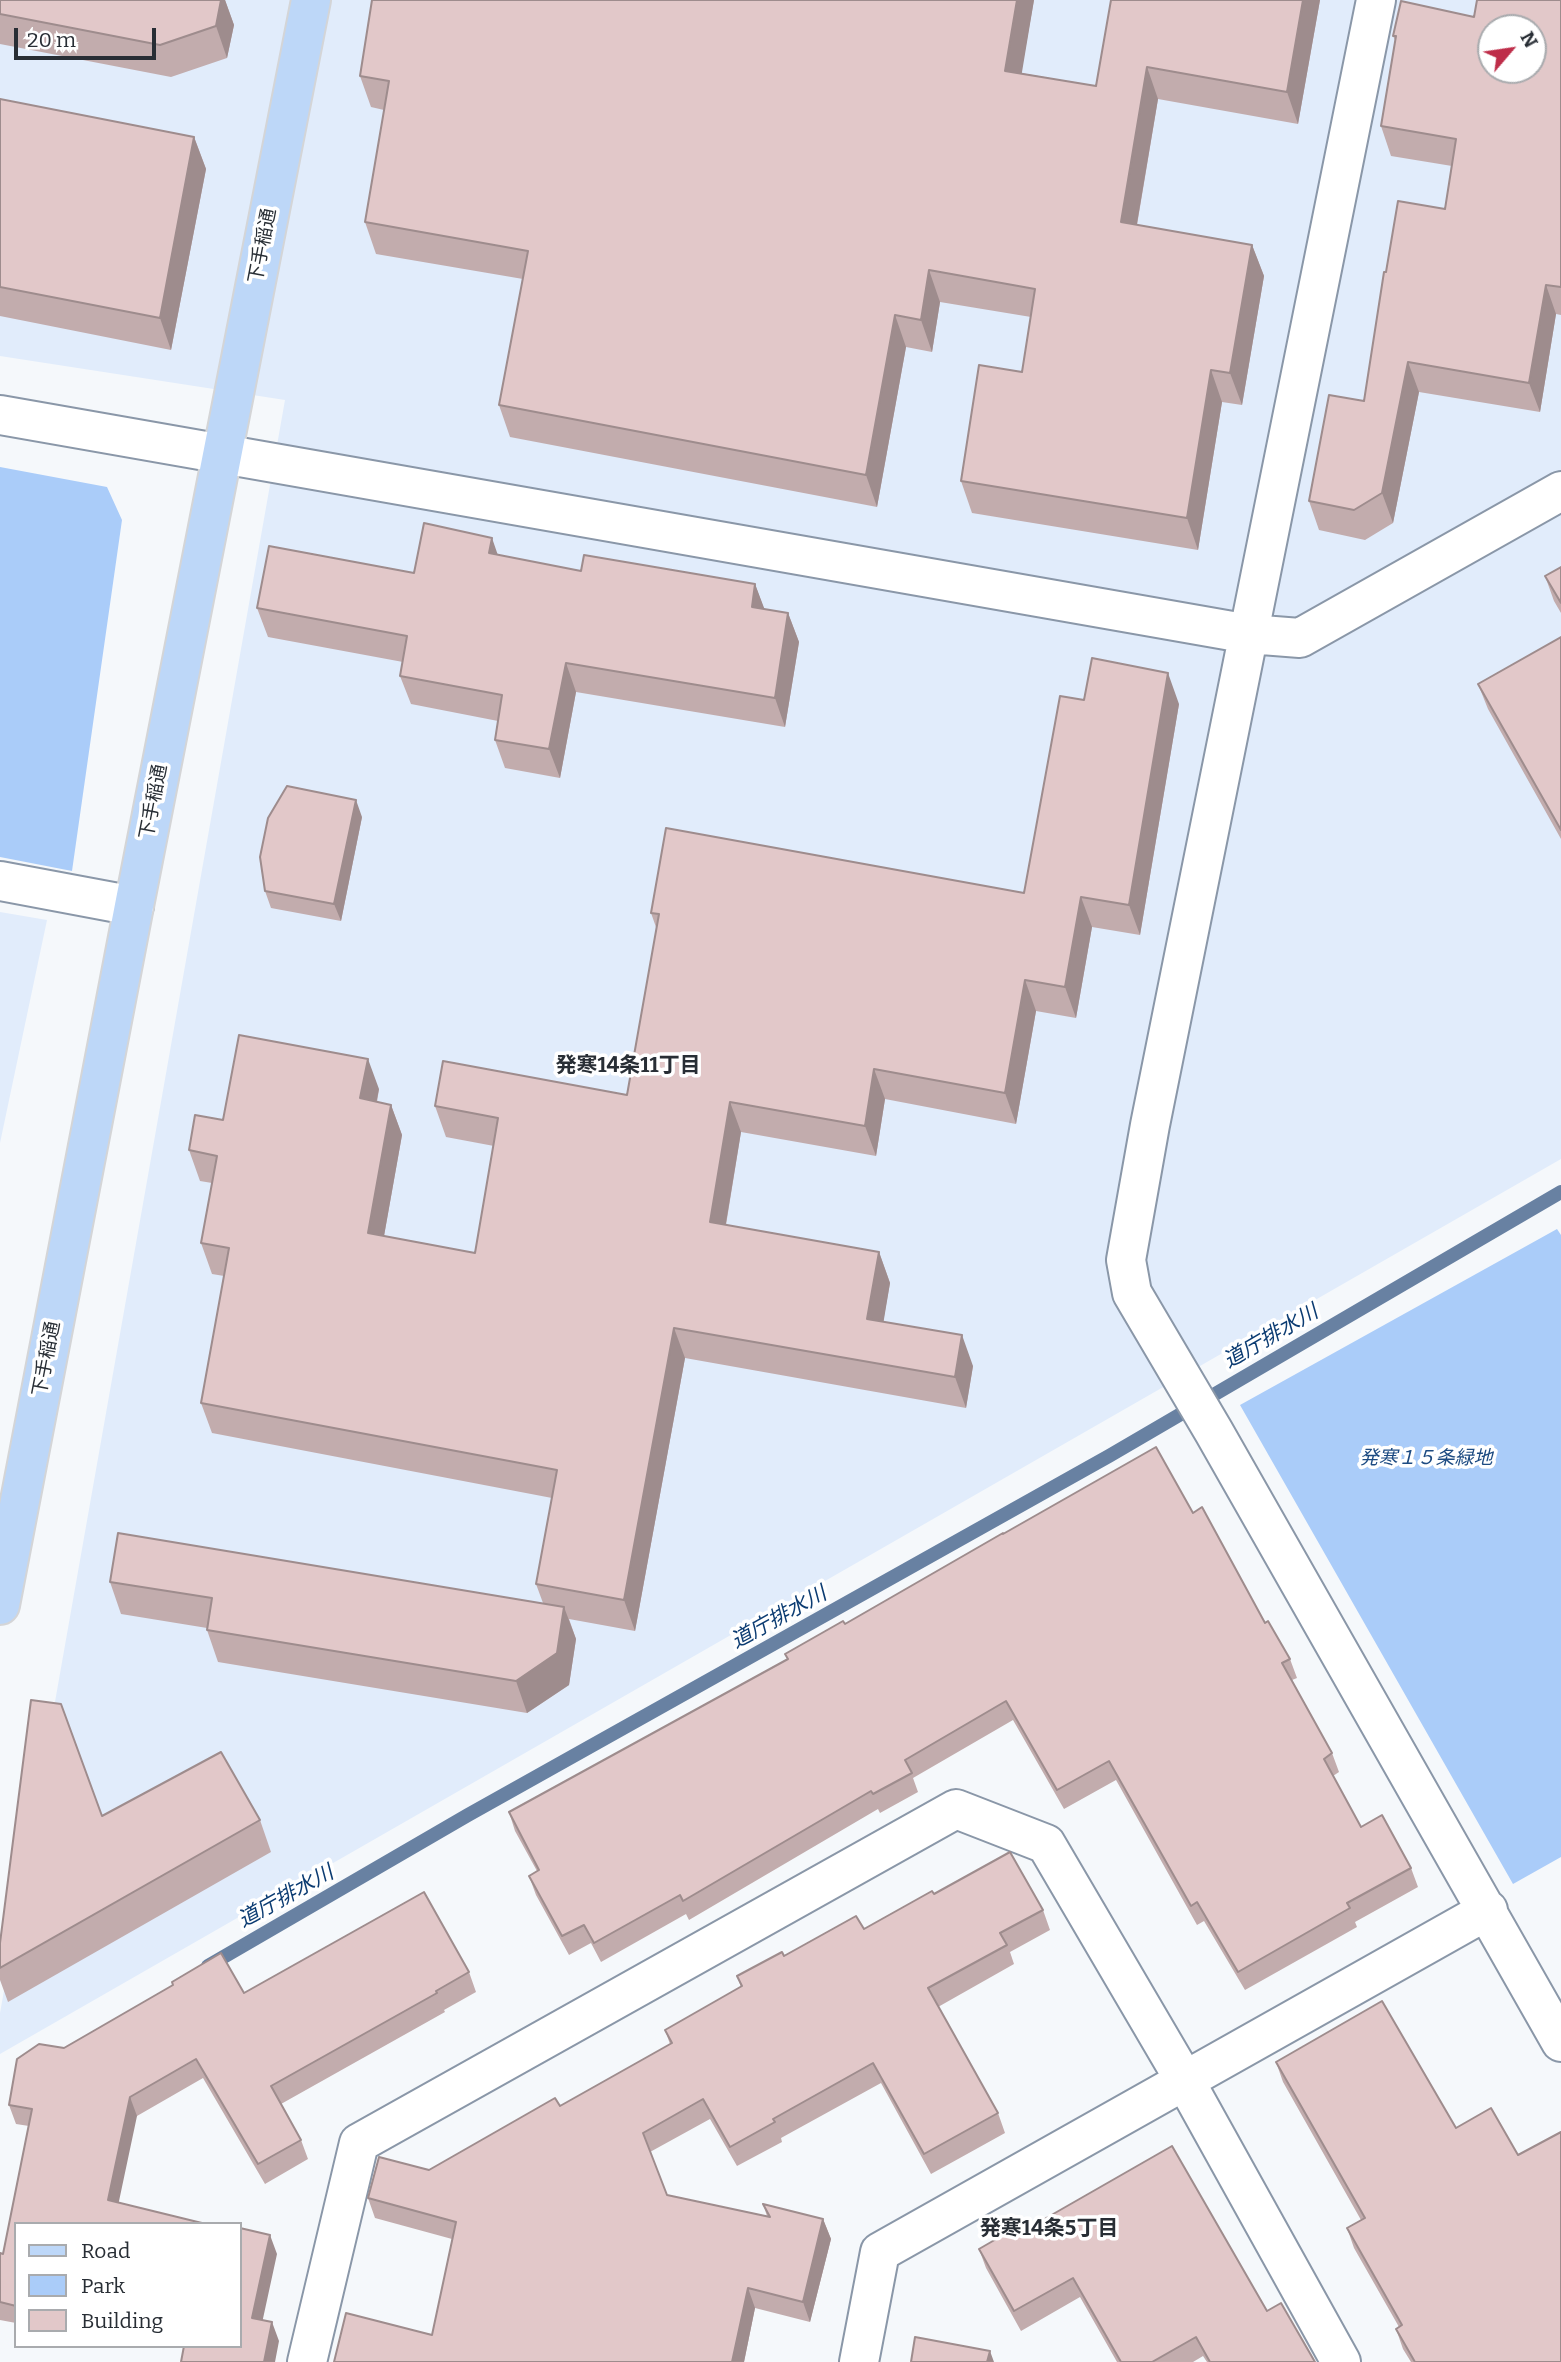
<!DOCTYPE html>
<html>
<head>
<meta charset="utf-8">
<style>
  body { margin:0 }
  #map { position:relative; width:1561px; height:2362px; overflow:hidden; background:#f5f8fb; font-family:Bitter,serif }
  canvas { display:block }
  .legend { position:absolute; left:14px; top:2222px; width:228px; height:126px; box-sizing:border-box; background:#fff; border:2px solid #a9abae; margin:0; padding:9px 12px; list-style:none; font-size:21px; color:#282e35 }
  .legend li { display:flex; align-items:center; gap:14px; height:35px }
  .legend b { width:35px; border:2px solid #a9abae }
  .north { position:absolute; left:1477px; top:14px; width:70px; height:70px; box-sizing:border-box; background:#fff; border:2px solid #a9abae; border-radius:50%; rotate:61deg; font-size:19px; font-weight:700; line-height:28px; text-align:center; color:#282e35 }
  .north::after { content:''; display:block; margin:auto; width:24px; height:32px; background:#be2d49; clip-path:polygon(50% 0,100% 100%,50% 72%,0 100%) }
  .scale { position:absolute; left:14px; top:28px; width:142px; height:32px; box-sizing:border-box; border:4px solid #282e35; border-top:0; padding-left:9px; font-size:21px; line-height:24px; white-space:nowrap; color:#282e35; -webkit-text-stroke:5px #fff; paint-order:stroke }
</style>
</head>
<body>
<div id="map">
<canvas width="1561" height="2362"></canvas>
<ul class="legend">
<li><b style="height:9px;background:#bdd7f8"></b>Road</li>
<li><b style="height:19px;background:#aaccf9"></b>Park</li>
<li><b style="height:19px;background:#e2c8c9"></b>Building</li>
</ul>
<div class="north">N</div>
<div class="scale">20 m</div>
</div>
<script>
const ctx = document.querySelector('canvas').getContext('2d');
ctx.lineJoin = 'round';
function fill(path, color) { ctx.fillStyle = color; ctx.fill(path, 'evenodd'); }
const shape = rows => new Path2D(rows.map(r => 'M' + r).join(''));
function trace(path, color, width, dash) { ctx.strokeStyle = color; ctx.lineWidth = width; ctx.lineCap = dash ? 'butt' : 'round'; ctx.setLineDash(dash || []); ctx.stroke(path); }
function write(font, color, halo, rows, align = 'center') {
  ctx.font = font + ' Bitter,"Noto Sans JP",serif'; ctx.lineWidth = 7; ctx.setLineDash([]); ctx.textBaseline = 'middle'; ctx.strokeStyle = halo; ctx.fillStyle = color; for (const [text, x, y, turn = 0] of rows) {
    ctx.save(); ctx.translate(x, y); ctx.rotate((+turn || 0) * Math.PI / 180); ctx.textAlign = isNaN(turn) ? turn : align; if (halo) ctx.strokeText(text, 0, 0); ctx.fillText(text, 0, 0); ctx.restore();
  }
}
const built = shape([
  [0,0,1561,0,1561,1159,0,2054,0,2013,285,400,0,356],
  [1491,28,1533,28,1533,70,1491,70],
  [0,912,47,920,0,1143]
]);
const green = shape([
  [0,467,107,487,122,520,72,871,0,857],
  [1557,1229,1561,1235,1561,1857,1513,1884,1240,1405]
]);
const stream = shape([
  [208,1966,468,1815,1109,1456,1561,1192]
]);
const minor = shape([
  [1376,0,1150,1125,1126,1260,1132,1293,1214,1432,1561,2042],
  [0,415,1249,634,1300,638,1561,491],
  [0,881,134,906],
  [307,2362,359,2143,956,1809,1046,1844,1185,2081,1341,2362],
  [859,2362,880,2252,1488,1910]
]);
const major = shape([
  [0,1605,134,906,311,0]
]);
const wall = shape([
  [0,0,225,0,234,25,227,58,171,77,0,44],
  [372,0,1034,0,1021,73,1096,86,1111,0,1320,0,1298,124,1158,99,1137,225,1252,245,1264,276,1242,405,1222,402,1198,550,972,513,961,481,1022,372,1031,317,940,302,932,352,906,347,877,507,510,437,499,405,523,279,376,254,365,222,384,110,371,107,360,76],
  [1561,0,1561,315,1556,314,1540,412,1419,392,1393,523,1365,540,1319,530,1309,501,1364,401,1386,272,1445,209,1452,166,1391,156,1381,126,1395,40,1393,36,1474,17],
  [0,99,194,137,206,169,171,350,0,316],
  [498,555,581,571,755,584,764,609,788,613,799,642,785,727,576,692,560,778,505,768,495,740,498,721,411,704,400,676,403,662,268,637,257,608],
  [1561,567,1561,613,1554,601,1545,576],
  [1561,637,1561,839,1488,709,1478,684],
  [1084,700,1179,704,1140,935,1092,927,1076,1018,1036,1011,1016,1124,885,1099,876,1156,741,1132,726,1225,879,1252,890,1283,883,1322,973,1366,966,1408,685,1358,635,1631,569,1619,576,1639,569,1685,527,1713,218,1662,207,1630,207,1628,121,1614,110,1582,543,1603,536,1584,552,1498,212,1433,201,1403,224,1276,212,1274,201,1243,212,1183,200,1181,189,1150,223,1120,379,1089,377,1102,391,1105,402,1135,384,1236,475,1253,494,1146,446,1137,435,1106,627,1095,657,930,651,913,1024,893],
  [362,817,341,921,271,908,265,891],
  [1193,1513,1290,1659,1297,1678,1292,1680,1332,1753,1339,1772,1333,1776,1361,1827,1411,1868,1418,1887,1355,1922,1357,1927,1245,1990,1204,1921,1197,1925,1116,1780,1064,1809,1013,1720,913,1778,918,1792,880,1813,878,1809,689,1920,686,1914,601,1962,591,1943,569,1955,536,1895,529,1876,537,1871,515,1831,509,1812,787,1659,785,1654,845,1624,1003,1534],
  [102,1816,260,1820,271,1852,8,2002,0,1980,0,1968],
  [934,1894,1043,1910,1050,1930,1010,1952,1014,1964,938,2007,998,2113,1005,2133,931,2174,881,2083,781,2138,782,2142,737,2166,710,2119,650,2152,667,2195,767,2216,763,2204,823,2219,831,2239,810,2322,755,2308,744,2362,334,2362,432,2335,452,2239,375,2218,368,2198,429,2170,560,2106,670,2044,665,2030,741,1987,737,1976,784,1956,864,1929],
  [469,1972,476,1992,444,2010,445,2012,281,2104,301,2140,308,2159,265,2184,203,2078,137,2116,16,2224,16,2323,0,2320,0,2253,3,2254,29,2126,16,2124,9,2105,64,2048,244,1993],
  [1276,2062,1561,2362,1411,2362,1403,2349,1396,2329,1399,2327,1354,2248,1347,2228,1361,2220,1283,2082],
  [1027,2229,1267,2311,1315,2362,1207,2362,1203,2356,1193,2362,1117,2362,1080,2297,1021,2331,986,2268,979,2249]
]);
const shadedWall = shape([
  [221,0,225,0,234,25,227,58,216,26],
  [1017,0,1034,0,1017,102,1005,71],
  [1303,0,1320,0,1298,124,1287,92],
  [1147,67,1158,99,1132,253,1121,222],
  [194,137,206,169,171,350,160,318],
  [1252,245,1264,276,1242,405,1230,373],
  [929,270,940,302,932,352,921,320],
  [1546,285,1556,314,1540,412,1529,383],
  [895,315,906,347,877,507,866,475],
  [1408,362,1419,392,1393,523,1382,493],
  [1211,370,1222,402,1198,550,1187,518],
  [492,538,502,567,489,553],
  [755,584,766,613,752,607],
  [788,613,799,642,785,727,775,698],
  [566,663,576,692,560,778,549,749],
  [1168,673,1179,704,1140,935,1129,905],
  [356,800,362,817,341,921,334,904],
  [1081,897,1092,927,1076,1018,1065,987],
  [1025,980,1036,1011,1016,1124,1005,1093],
  [368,1059,379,1089,371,1129,360,1098],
  [874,1069,885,1099,876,1156,865,1126],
  [730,1102,741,1132,721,1253,710,1222],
  [391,1105,402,1135,379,1264,368,1233],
  [879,1252,890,1283,879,1349,867,1319],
  [674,1328,685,1358,635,1631,624,1600],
  [962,1335,973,1366,966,1408,955,1377],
  [564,1607,576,1639,569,1685,527,1713,516,1681],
  [130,2097,137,2116,115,2220,108,2200],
  [823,2219,831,2239,810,2322,803,2302],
  [270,2235,277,2254,259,2337,252,2318],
  [748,2288,755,2308,744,2362,732,2362],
  [272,2322,279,2341,275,2362,264,2362],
  [990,2351,994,2362,987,2362]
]);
const building = shape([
  [0,0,221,0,216,26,160,45,0,14,0,0],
  [372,0,1017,0,1005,71,1096,86,1111,0,1303,0,1287,92,1147,67,1121,222,1252,245,1230,373,1211,370,1187,518,961,481,979,365,1022,372,1035,289,929,270,921,320,895,315,866,475,499,405,528,251,365,222,389,81,360,76,372,0],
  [1477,0,1561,0,1561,287,1546,285,1529,383,1408,362,1382,493,1354,510,1309,501,1329,395,1364,401,1384,272,1386,272,1398,201,1445,209,1456,139,1381,126,1396,36,1393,36,1401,1,1474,17,1477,0],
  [1491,28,1533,28,1533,70,1491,70,1491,28],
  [0,99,194,137,160,318,0,287,0,99],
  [424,523,492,538,489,553,581,571,584,555,755,584,752,607,788,613,775,698,566,663,549,749,495,740,502,695,400,676,407,636,257,608,269,546,414,573,424,523],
  [1561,567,1561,603,1545,576,1561,567],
  [1561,637,1561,830,1478,684,1561,637],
  [1092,658,1168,673,1129,905,1081,897,1065,987,1025,980,1005,1093,874,1069,865,1126,730,1102,710,1222,879,1252,867,1319,962,1335,955,1377,674,1328,624,1600,536,1584,557,1470,201,1403,229,1248,201,1243,217,1156,189,1150,195,1115,223,1120,239,1035,368,1059,360,1098,391,1105,368,1233,475,1253,498,1118,435,1106,443,1061,627,1095,659,914,651,913,666,828,1024,893,1060,696,1084,700,1092,658],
  [287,786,356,800,334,904,265,891,260,857,268,818,287,786],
  [1156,1447,1193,1513,1202,1507,1265,1623,1268,1621,1290,1659,1282,1663,1332,1753,1324,1759,1361,1827,1382,1815,1411,1868,1347,1903,1350,1908,1238,1972,1197,1902,1191,1906,1109,1761,1057,1790,1006,1701,905,1760,912,1773,873,1794,871,1791,683,1901,680,1895,594,1943,584,1925,562,1936,529,1876,539,1870,509,1812,788,1659,785,1654,843,1621,845,1624,1003,1533,1003,1534,1156,1447],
  [118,1533,564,1607,557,1653,516,1681,207,1630,212,1598,110,1582,118,1533],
  [31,1700,61,1704,102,1816,221,1752,260,1820,0,1968,0,1943,31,1700],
  [1010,1852,1043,1910,1000,1933,1007,1945,928,1988,998,2113,924,2154,873,2063,773,2119,775,2122,730,2147,703,2099,643,2133,667,2195,770,2217,763,2204,823,2219,803,2302,748,2288,732,2362,334,2362,346,2313,432,2335,456,2222,368,2198,379,2157,429,2170,555,2098,560,2106,672,2043,665,2030,742,1986,737,1976,782,1952,784,1956,856,1916,864,1929,932,1891,934,1894,1010,1852],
  [424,1892,469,1972,436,1991,437,1993,271,2086,301,2140,258,2164,196,2059,130,2097,108,2200,206,2224,16,2224,16,2306,0,2302,0,2253,3,2254,32,2109,9,2105,17,2059,39,2044,64,2048,173,1985,172,1982,221,1953,244,1993,424,1892],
  [1382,2001,1456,2128,1491,2108,1518,2155,1561,2132,1561,2362,1415,2362,1396,2329,1402,2325,1347,2228,1365,2218,1276,2062,1382,2001],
  [1172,2146,1267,2311,1281,2303,1315,2362,1210,2362,1196,2337,1152,2362,1121,2362,1073,2278,1014,2311,979,2249,1024,2223,1027,2229,1172,2146],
  [240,2228,270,2235,252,2318,272,2322,264,2362,181,2362,184,2346,240,2346,240,2228],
  [915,2337,990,2351,987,2362,911,2362,915,2337]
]);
const streetNames = [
  ["下手稲通",263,246,-79],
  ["下手稲通",154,802,-79],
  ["下手稲通",47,1359,-79]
];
const parkNames = [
  ["発寒１５条緑地",1426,1459]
];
const neighbourhoodNames = [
  ["発寒14条11丁目",628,1066],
  ["発寒14条5丁目",1049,2229]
];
const waterNames = [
  ["道庁排水川",1271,1337,-30],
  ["道庁排水川",779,1618,-29],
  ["道庁排水川",286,1897,-29]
];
fill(built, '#e1ecfb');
fill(green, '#aaccf9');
trace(stream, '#6881a2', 14);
trace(minor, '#8a97a8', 42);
trace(major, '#d4d5d7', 42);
trace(minor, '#fff', 38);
trace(major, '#bdd7f8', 38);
fill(wall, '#c2acad');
fill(shadedWall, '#9e8c8d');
fill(building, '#e2c8c9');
trace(building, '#9e8c8d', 2);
write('19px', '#282e35', '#fff', streetNames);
write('italic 19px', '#1d4b82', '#fff', parkNames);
write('bold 21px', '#282e35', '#fff', neighbourhoodNames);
write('italic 21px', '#0c3c72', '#fff', waterNames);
</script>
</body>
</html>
